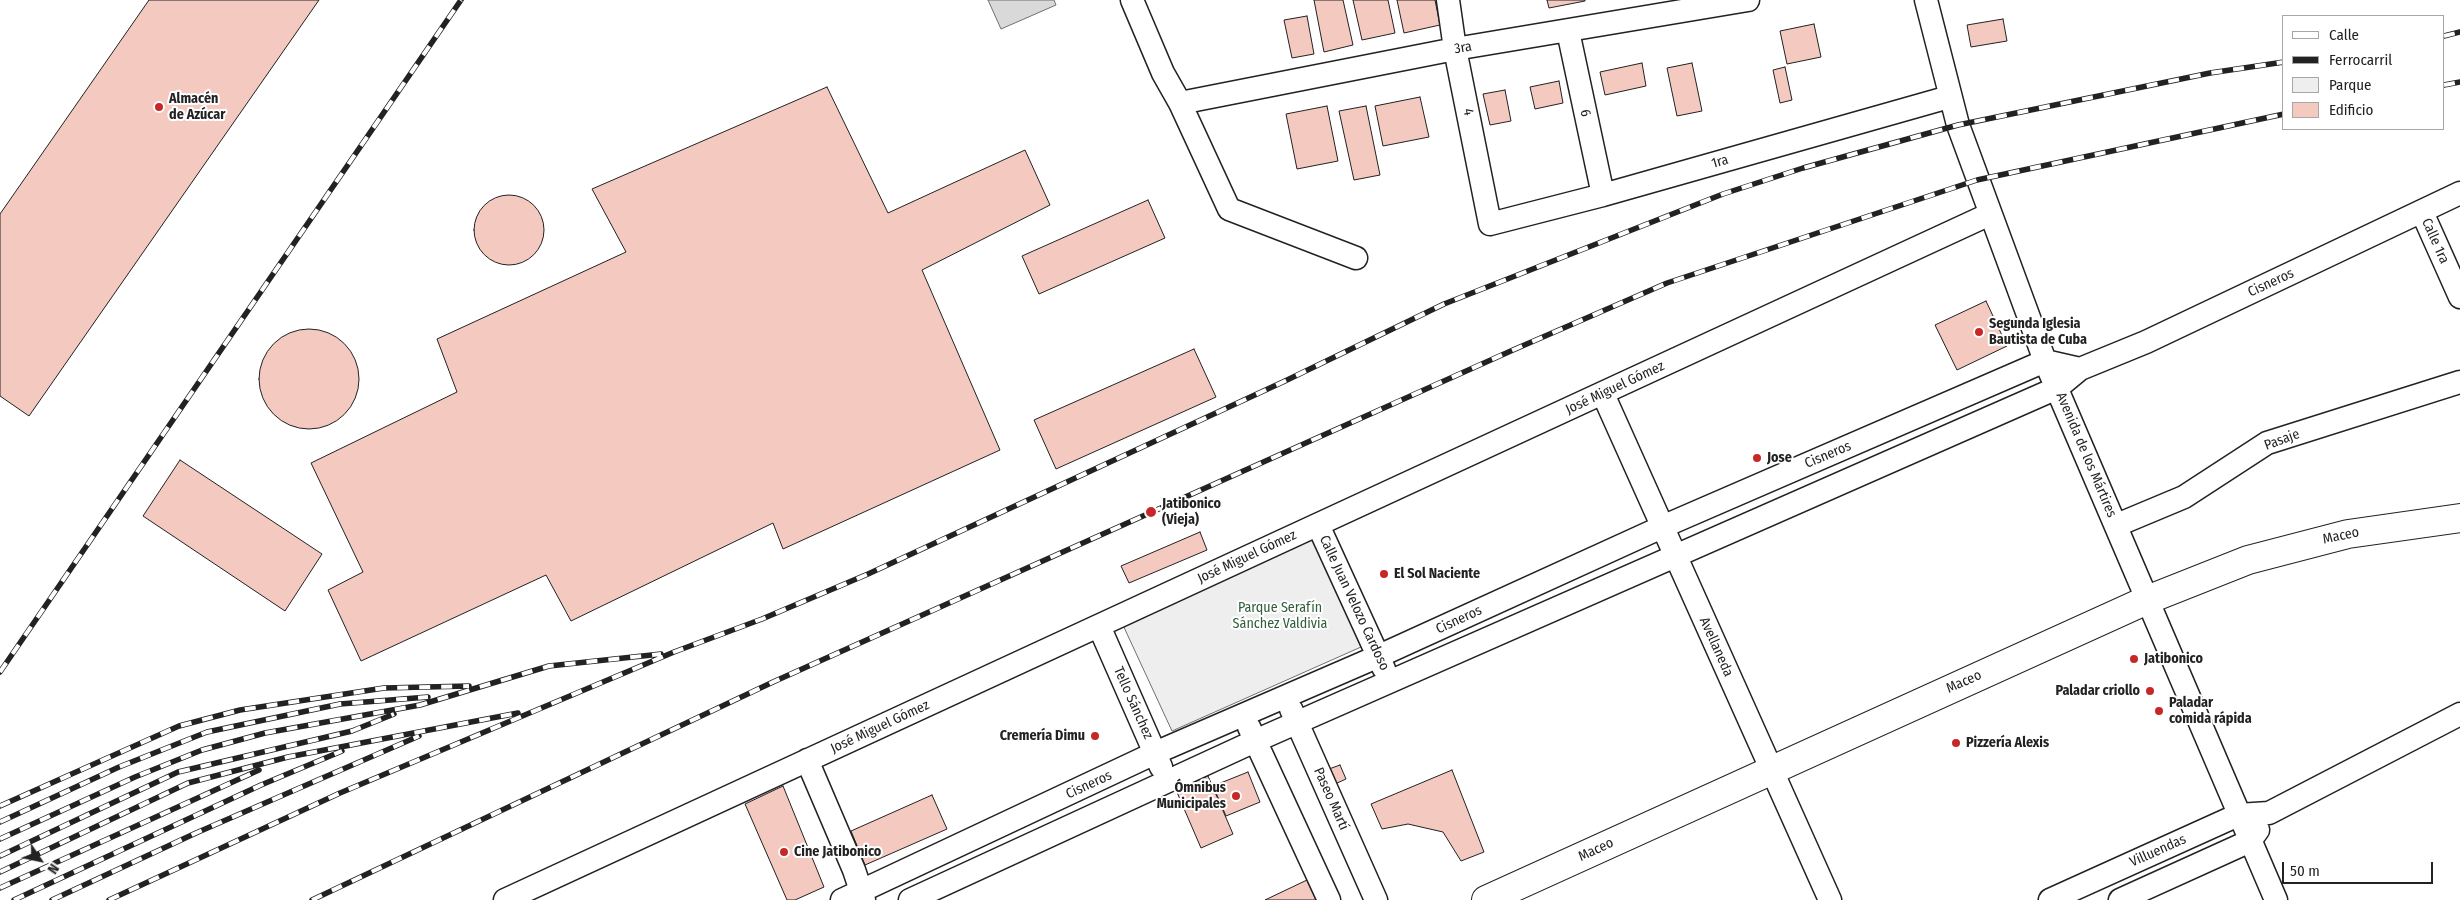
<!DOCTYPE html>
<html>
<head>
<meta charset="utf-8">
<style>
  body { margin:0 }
  #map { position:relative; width:2460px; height:900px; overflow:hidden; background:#fff; font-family:"Fira Sans Condensed",sans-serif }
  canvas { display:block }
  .legend { position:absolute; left:2282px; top:15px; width:162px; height:115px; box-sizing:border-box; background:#fff; border:1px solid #a7a7a7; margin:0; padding:6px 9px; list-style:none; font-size:15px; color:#222 }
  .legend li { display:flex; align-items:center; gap:10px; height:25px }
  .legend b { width:25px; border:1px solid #a7a7a7 }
  .north { position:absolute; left:15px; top:835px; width:50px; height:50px; -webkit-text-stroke:4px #fff; paint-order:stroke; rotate:124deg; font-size:14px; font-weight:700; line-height:20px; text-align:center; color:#222 }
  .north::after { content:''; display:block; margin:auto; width:18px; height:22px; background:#222; clip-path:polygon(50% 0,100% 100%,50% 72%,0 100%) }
  .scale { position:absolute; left:2282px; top:862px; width:151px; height:22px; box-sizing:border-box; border:2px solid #222; border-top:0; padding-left:6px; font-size:15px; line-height:18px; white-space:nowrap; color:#222; -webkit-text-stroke:4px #fff; paint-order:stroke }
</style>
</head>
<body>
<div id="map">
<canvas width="2460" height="900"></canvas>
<ul class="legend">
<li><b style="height:6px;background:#fff"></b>Calle</li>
<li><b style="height:6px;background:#222"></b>Ferrocarril</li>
<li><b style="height:14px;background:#eee"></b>Parque</li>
<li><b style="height:14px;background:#f3c9c0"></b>Edificio</li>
</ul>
<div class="north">N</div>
<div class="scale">50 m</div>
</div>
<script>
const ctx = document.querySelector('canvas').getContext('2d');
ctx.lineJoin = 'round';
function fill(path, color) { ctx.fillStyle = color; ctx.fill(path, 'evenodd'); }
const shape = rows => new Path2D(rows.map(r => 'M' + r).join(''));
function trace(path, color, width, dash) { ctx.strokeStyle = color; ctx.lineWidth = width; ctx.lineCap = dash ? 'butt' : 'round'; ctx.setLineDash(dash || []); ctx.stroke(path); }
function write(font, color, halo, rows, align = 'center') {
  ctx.font = font + ' "Fira Sans Condensed",sans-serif'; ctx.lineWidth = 4; ctx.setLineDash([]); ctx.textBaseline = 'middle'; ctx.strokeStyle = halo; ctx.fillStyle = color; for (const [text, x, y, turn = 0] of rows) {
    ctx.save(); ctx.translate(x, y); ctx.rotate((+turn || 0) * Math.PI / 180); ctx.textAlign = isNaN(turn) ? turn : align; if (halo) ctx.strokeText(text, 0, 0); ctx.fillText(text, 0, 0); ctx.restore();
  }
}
const green = shape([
  [1313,533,1361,647,1172,731,1122,623,1313,533]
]);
const water = shape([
  [988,0,1054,0,1056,5,1001,29,988,0]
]);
const building = shape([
  [149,0,319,0,29,416,0,396,0,214,149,0],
  [1314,0,1343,0,1353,45,1324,52,1314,0],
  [1353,0,1388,0,1395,33,1362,40,1353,0],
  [1397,0,1435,0,1440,25,1404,33,1397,0],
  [1547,0,1585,0,1585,1,1549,8,1547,0],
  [1307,16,1314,54,1292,58,1284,20,1307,16],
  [2003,19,2007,41,1971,47,1967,25,2003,19],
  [1814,24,1821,57,1787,64,1780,31,1814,24],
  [1642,63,1646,86,1605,95,1600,72,1642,63],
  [1692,63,1702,111,1677,116,1667,68,1692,63],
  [1785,67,1792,100,1780,103,1773,70,1785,67],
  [1559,81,1563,103,1535,109,1530,87,1559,81],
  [827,87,888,213,1025,150,1050,205,922,270,1000,450,783,549,773,523,571,621,546,575,361,661,328,590,363,572,311,463,457,392,437,339,626,252,592,189,827,87],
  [1505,90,1511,121,1490,125,1483,94,1505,90],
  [1420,97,1429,137,1383,146,1375,106,1420,97],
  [1327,106,1338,161,1297,169,1286,114,1327,106],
  [1366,106,1380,175,1354,180,1339,111,1366,106],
  '474 230a35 35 0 1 1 70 0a35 35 0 1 1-70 0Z',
  [1148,200,1165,238,1039,294,1022,256,1148,200],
  [1986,301,2007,346,1957,370,1935,325,1986,301],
  '259 379a50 50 0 1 1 100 0a50 50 0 1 1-100 0Z',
  [1194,349,1216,397,1056,469,1034,420,1194,349],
  [180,460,322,554,285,611,143,516,180,460],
  [1200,532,1207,550,1129,583,1121,566,1200,532],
  [1340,765,1346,779,1335,784,1329,769,1340,765],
  [1452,770,1484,852,1461,861,1443,832,1408,824,1382,829,1371,804,1452,770],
  [1248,772,1260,802,1226,816,1213,786,1248,772],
  [1208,776,1233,834,1201,848,1176,790,1208,776],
  [783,786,824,887,795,900,787,900,745,804,783,786],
  [932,795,947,829,865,865,851,831,932,795],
  [1307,880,1316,900,1265,900,1307,880]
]);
const minor = shape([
  [1132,0,1163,73,1180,103,1229,209,1356,258],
  [1448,0,1455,49,1490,224,1603,195,1949,97],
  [1926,0,1958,125,2045,361,2276,900],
  [1568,31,1603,195],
  [1180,103,1455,49,1748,0],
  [2422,212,2460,297],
  [1603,394,1830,900],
  [1318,525,1384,669],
  [2117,525,2184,497,2267,443,2460,382],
  [1099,626,1161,767],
  [1291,709,1376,900],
  [1249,727,1329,900],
  [807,760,854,870,864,900],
  [505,900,1990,214],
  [842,900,1155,753,1379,656,1662,527,2045,361,2080,369],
  [910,900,1255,741,2057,388,2080,369,2146,342,2460,193],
  [2050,900,2238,815,2269,813,2460,714],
  [2120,900,2250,841,2258,830]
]);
const highway = shape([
  [1486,900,2147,600,2248,560,2348,534,2460,518]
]);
const rail = shape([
  [2444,36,2460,32],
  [2444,85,2460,82],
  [0,672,461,0],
  [0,806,179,726,240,710,384,688,469,686],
  [0,822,119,767,207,732,340,704,428,697],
  [0,839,135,777,202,750,265,733,420,705,549,666,661,654],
  [0,856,178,772,352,731,394,714],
  [0,872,188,783,288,757,518,713],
  [0,888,259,770],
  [14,900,261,785,342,751],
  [52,900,196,833,419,736],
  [109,900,340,793,674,652,762,619,868,574,1285,381,1444,304,1723,194,1803,168,1958,125,2210,73,2284,62],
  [312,900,773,682,1513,350,1667,283,1977,180,2284,114]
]);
const markers = [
  [159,107,5,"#c62828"],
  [1979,332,5,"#c62828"],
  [1757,458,5,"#c62828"],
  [1151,512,6,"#c62828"],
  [1384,574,5,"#c62828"],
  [2134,659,5,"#c62828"],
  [2150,691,5,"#c62828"],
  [2159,711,5,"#c62828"],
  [1095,736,5,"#c62828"],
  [1956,743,5,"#c62828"],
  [1236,796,5,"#c62828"],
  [784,852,5,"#c62828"]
];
const streetNames = [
  ["3ra",1463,48,-9],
  ["4",1468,112,79],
  ["6",1585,113,78],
  ["1ra",1720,162,-16],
  ["Calle 1ra",2435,241,66],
  ["Cisneros",2271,283,-25],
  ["José Miguel Gómez",1615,388,-25],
  ["Pasaje",2282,440,-20],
  ["Cisneros",1828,455,-23],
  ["Avenida de los Mártires",2086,455,67],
  ["Maceo",2341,536,-12],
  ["José Miguel Gómez",1247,557,-25],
  ["Calle Juan Velozo Cardoso",1354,603,65],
  ["Cisneros",1459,620,-25],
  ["Avellaneda",1716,647,66],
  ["Maceo",1964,682,-24],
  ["Tello Sánchez",1133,703,66],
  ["José Miguel Gómez",880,727,-25],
  ["Cisneros",1089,785,-25],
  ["Paseo Martí",1331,799,66],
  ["Maceo",1596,850,-25],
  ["Villuendas",2158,851,-24]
];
const poiNames = [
  ["Almacén",169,99],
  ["de Azúcar",169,115],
  ["Segunda Iglesia",1989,324],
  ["Bautista de Cuba",1989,340],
  ["Jose",1767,458],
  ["Jatibonico",1162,504],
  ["(Vieja)",1162,520],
  ["El Sol Naciente",1394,574],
  ["Jatibonico",2144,659],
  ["Paladar criollo",2140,691,"right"],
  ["Paladar",2169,703],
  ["comida rápida",2169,719],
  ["Cremería Dimu",1085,736,"right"],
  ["Pizzería Alexis",1966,743],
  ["Ómnibus",1226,788,"right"],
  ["Municipales",1226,804,"right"],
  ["Cine Jatibonico",794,852]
];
const parkNames = [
  ["Parque Serafín",1280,608],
  ["Sánchez Valdivia",1280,624]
];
fill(green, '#eee');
trace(green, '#6f6f6f', 1);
fill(water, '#d9d9d9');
trace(water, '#6f6f6f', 1);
fill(building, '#f3c9c0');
trace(building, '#222', 1);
trace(minor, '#222', 25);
trace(highway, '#222', 30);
trace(minor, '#fff', 22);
trace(highway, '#fff', 28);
trace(rail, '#222', 5.5);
trace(rail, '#fff', 4, [11]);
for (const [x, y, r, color] of markers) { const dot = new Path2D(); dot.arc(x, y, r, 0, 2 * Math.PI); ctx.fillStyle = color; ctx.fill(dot); trace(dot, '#fff', 2); }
write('14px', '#222', '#fff', streetNames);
write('bold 14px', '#222', '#fff', poiNames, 'left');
write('14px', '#2f5e38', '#fff', parkNames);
</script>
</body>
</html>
